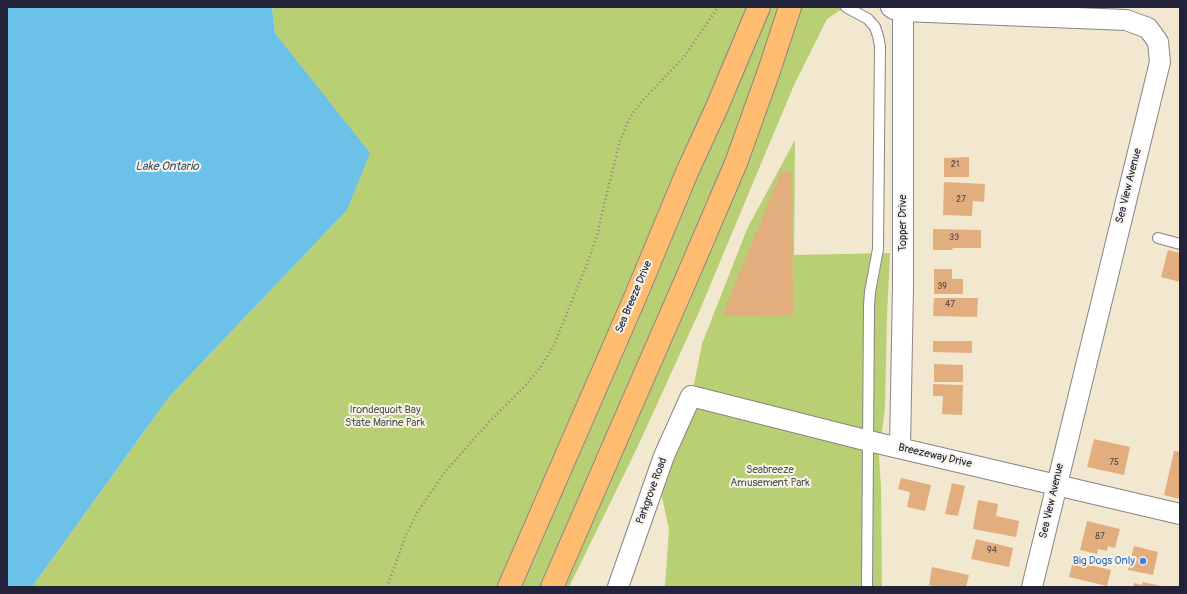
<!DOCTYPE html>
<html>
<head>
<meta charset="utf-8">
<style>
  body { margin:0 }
  #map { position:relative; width:1187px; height:594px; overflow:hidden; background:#f2e7cf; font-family:Pangolin,sans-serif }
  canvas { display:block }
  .frame { position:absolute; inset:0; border:8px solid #22223b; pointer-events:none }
</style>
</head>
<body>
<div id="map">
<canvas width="1187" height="594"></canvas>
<div class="frame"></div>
</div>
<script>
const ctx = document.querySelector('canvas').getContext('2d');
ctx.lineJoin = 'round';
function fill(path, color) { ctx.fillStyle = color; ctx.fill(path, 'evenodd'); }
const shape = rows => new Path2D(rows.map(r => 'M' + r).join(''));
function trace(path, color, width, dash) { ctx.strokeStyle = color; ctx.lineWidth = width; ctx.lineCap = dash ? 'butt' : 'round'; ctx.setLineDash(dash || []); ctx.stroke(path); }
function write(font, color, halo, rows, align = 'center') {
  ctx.font = font + ' Pangolin,sans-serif'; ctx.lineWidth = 4; ctx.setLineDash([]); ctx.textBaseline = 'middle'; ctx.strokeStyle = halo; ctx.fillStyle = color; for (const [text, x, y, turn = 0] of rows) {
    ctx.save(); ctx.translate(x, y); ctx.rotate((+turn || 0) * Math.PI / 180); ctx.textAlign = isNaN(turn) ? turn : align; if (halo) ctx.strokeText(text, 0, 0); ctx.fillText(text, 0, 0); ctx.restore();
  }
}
const green = shape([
  [272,7,845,7,827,19,794,85,699,312,637,448,569,587,32,587,169,397,347,210,369,153,275,33],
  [795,140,794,255,890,253,887,315,885,408,879,455,881,488,882,587,665,587,669,529,661,493,691,400,702,344,747,229]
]);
const water = shape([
  [7,7,272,7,275,33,370,153,347,210,169,397,32,587,7,587]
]);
const building = shape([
  [969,157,969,177,944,177,944,158],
  [781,172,792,172,793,315,722,316],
  [944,182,985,184,984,202,973,201,972,216,943,215],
  [933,229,981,230,981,248,953,248,952,250,933,250],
  [1168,250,1180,253,1180,282,1161,277],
  [934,269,952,269,952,279,963,279,963,294,934,294],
  [934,298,978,298,977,317,933,316],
  [933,341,972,341,972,353,933,352],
  [934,364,963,365,963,382,934,382],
  [933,384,963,385,962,415,942,414,943,396,933,396],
  [1094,439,1130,447,1124,475,1087,467],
  [1174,451,1180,452,1180,499,1164,495],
  [901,478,931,485,925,511,907,507,910,492,898,489],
  [952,483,965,486,958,516,945,514],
  [978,500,998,504,996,516,1019,521,1016,537,973,529],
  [1087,521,1120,529,1115,548,1108,546,1107,551,1098,549,1097,554,1080,550],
  [976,539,1013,548,1009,567,971,559],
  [1134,546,1158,552,1153,575,1128,570],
  [1073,561,1111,570,1107,586,1069,577],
  [932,567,969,575,966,587,938,587,929,585],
  [1143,582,1161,586,1161,587,1133,587,1134,583,1142,585]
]);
const path = shape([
  [387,587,406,535,417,513,445,472,489,422,525,386,540,368,553,347,583,274,597,236,604,205,620,141,626,126,632,114,644,99,684,57,718,7]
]);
const service = shape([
  [846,7,868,19,875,27,878,36,880,46,878,249,870,292,869,306,867,587],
  [1158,238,1180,244]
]);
const minor = shape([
  [891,7,894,9,903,11,903,287,900,448],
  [903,11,1126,20,1148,28,1158,42,1160,62,1032,587],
  [618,587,664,456,691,396,869,441,1180,514]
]);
const primary = shape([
  [509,587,634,300,688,170,717,107,759,7],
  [552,587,688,275,736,163,769,71,790,7]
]);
const markers = [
  [1143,561,4,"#3f7fe0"]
];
const numberNames = [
  ["21",955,165],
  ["27",961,200],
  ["33",954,238],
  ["39",942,287],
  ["47",950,305],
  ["75",1114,463],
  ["87",1100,537],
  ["94",992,551]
];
const streetNames = [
  ["Sea View Avenue",1129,186,-76],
  ["Topper Drive",903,223,-90],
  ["Sea Breeze Drive",634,297,-67],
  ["Breezeway Drive",935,456,13],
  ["Parkgrove Road",652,491,-70],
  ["Sea View Avenue",1052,501,-77]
];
const parkNames = [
  ["Irondequoit Bay",385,410],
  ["State Marine Park",385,423],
  ["Seabreeze",770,470],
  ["Amusement Park",770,483]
];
const shopNames = [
  ["Big Dogs Only",1135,561]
];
const waterNames = [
  ["Lake Ontario",167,167]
];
fill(green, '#b8cf73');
fill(water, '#6bc1e8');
fill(building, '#e3ae7d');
trace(service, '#8a8485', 12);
trace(minor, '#8a8485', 22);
trace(primary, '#8a8485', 24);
trace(path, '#8a8485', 2.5, [1, 3]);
trace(service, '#fff', 10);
trace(minor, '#fff', 20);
trace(primary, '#fdbc70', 22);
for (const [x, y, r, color] of markers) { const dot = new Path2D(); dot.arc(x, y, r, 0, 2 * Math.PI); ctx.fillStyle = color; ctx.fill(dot); trace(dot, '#f7f3e8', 1.5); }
write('9px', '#52454c', null, numberNames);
write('11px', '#22223b', '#f7f3e8', streetNames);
write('11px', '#4f564c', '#f7f3e8', parkNames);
write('11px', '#366cbe', '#f7f3e8', shopNames, 'right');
write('italic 12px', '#38526f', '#f7f3e8', waterNames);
</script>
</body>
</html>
